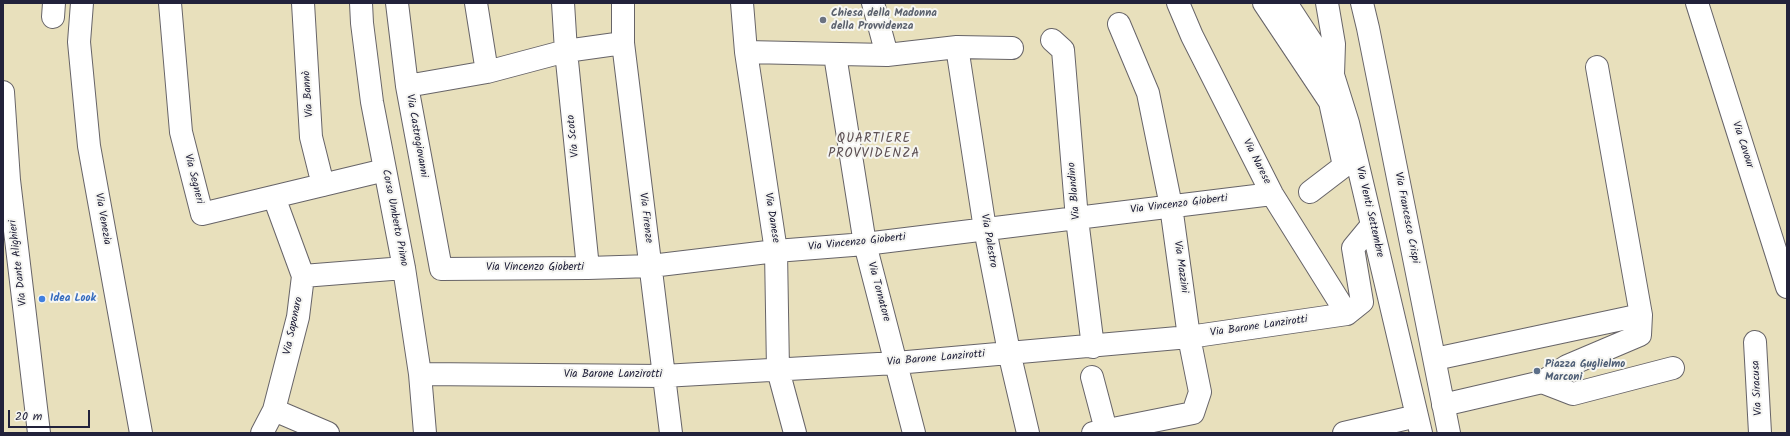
<!DOCTYPE html>
<html>
<head>
<meta charset="utf-8">
<style>
  body { margin:0 }
  #map { position:relative; width:1790px; height:436px; overflow:hidden; background:#e8e0bc; font-family:Kalam,sans-serif }
  canvas { display:block }
  .frame { position:absolute; inset:0; border:4px solid #22223b; pointer-events:none }
  .scale { position:absolute; left:8px; top:410px; width:82px; height:18px; box-sizing:border-box; border:2px solid #22223b; border-top:0; padding-left:5px; font-size:12px; line-height:14px; white-space:nowrap; color:#22223b; -webkit-text-stroke:3px #f6f6f2; paint-order:stroke }
</style>
</head>
<body>
<div id="map">
<canvas width="1790" height="436"></canvas>
<div class="frame"></div>
<div class="scale">20 m</div>
</div>
<script>
const ctx = document.querySelector('canvas').getContext('2d');
ctx.lineJoin = 'round';
const shape = rows => new Path2D(rows.map(r => 'M' + r).join(''));
function trace(path, color, width, dash) { ctx.strokeStyle = color; ctx.lineWidth = width; ctx.lineCap = dash ? 'butt' : 'round'; ctx.setLineDash(dash || []); ctx.stroke(path); }
function write(font, color, halo, rows, align = 'center') {
  ctx.font = font + ' Kalam,sans-serif'; ctx.lineWidth = 4; ctx.setLineDash([]); ctx.textBaseline = 'middle'; ctx.strokeStyle = halo; ctx.fillStyle = color; for (const [text, x, y, turn = 0] of rows) {
    ctx.save(); ctx.translate(x, y); ctx.rotate((+turn || 0) * Math.PI / 180); ctx.textAlign = isNaN(turn) ? turn : align; if (halo) ctx.strokeText(text, 0, 0); ctx.fillText(text, 0, 0); ctx.restore();
  }
}
const minor = shape([
  [82,3,79,42,89,146,141,433],
  [170,3,181,132,202,214,385,170],
  [303,3,311,137,323,185],
  [361,3,362,23,372,102,404,268,420,374,425,433],
  [397,3,407,86,441,269,588,268,651,266,776,251,865,244,1272,194],
  [476,3,487,72],
  [563,3,566,51,588,268],
  [623,3,623,43,671,433],
  [742,3,746,52,776,251,778,370,795,433],
  [873,3,887,55],
  [1178,3,1192,36,1272,194,1347,314],
  [1264,3,1330,102,1344,166,1310,192],
  [1286,3,1333,75,1348,123,1421,433],
  [1327,3,1334,44,1333,75],
  [1362,3,1368,28,1449,433],
  [1697,3,1787,287],
  [53,17,54,3],
  [1052,40,1063,50,1077,219,1093,347],
  [957,47,985,229,1009,352,1028,433],
  [746,52,887,55,957,47,1012,48],
  [835,55,865,244,914,433],
  [1597,67,1641,315],
  [407,86,487,72,566,51,623,43],
  [3,92,9,180,39,433],
  [303,276,404,268],
  [1755,342,1760,433],
  [1435,359,1641,315,1640,335,1567,366,1542,382,1443,405],
  [420,374,663,376,896,363,1189,337,1347,314,1362,302,1353,248,1372,225],
  [1092,377,1106,430],
  [1542,382,1573,394,1673,368],
  [274,410,328,433],
  [262,433,274,410,298,317,303,276,274,197],
  [1093,433,1193,413,1200,392,1189,337,1171,206,1148,93,1119,24],
  [1344,433,1417,416]
]);
const markers = [
  [823,20,4,"#6b7280"],
  [42,299,4,"#3f7fe0"],
  [1537,371,4,"#5c6f8a"]
];
const worshipNames = [
  ["Chiesa della Madonna",831,14],
  ["della Provvidenza",831,27]
];
const streetNames = [
  ["Via Bannò",309,94,-94],
  ["Via Castrogiovanni",416,136,80],
  ["Via Scoto",574,136,-96],
  ["Via Cavour",1742,145,72],
  ["Via Narese",1256,162,63],
  ["Via Segneri",193,179,76],
  ["Via Blandino",1075,191,-95],
  ["Via Vincenzo Gioberti",1179,205,-7],
  ["Via Venti Settembre",1369,212,77],
  ["Corso Umberto Primo",394,218,79],
  ["Via Firenze",645,218,83],
  ["Via Danese",771,218,81],
  ["Via Francesco Crispi",1406,218,79],
  ["Via Venezia",102,219,80],
  ["Via Palestro",988,241,80],
  ["Via Vincenzo Gioberti",857,243,-6],
  ["Via Dante Alighieri",19,263,-97],
  ["Via Mazzini",1180,267,82],
  ["Via Vincenzo Gioberti",535,268],
  ["Via Tornatore",878,292,75],
  ["Via Saponaro",294,326,-78],
  ["Via Barone Lanzirotti",1259,327,-8],
  ["Via Barone Lanzirotti",936,359,-5],
  ["Via Barone Lanzirotti",613,375],
  ["Via Siracusa",1758,388,-93]
];
const shopNames = [
  ["Idea Look",50,299]
];
const serviceNames = [
  ["Piazza Guglielmo",1545,365],
  ["Marconi",1545,378]
];
const quarterNames = [
  ["QUARTIERE",874,140],
  ["PROVVIDENZA",874,155]
];
trace(minor, '#676468', 24);
trace(minor, '#fff', 22);
for (const [x, y, r, color] of markers) { const dot = new Path2D(); dot.arc(x, y, r, 0, 2 * Math.PI); ctx.fillStyle = color; ctx.fill(dot); trace(dot, '#f6f6f2', 1.5); }
write('bold 11px', '#5b616d', '#f6f6f2', worshipNames, 'left');
write('11px', '#22223b', '#f6f6f2', streetNames);
write('bold 11px', '#366cbe', '#f6f6f2', shopNames, 'left');
write('bold 11px', '#4e5e75', '#f6f6f2', serviceNames, 'left');
ctx.letterSpacing = '1px';
write('13px', '#5c4f52', '#f6f6f2', quarterNames);
ctx.letterSpacing = '0px';
</script>
</body>
</html>
